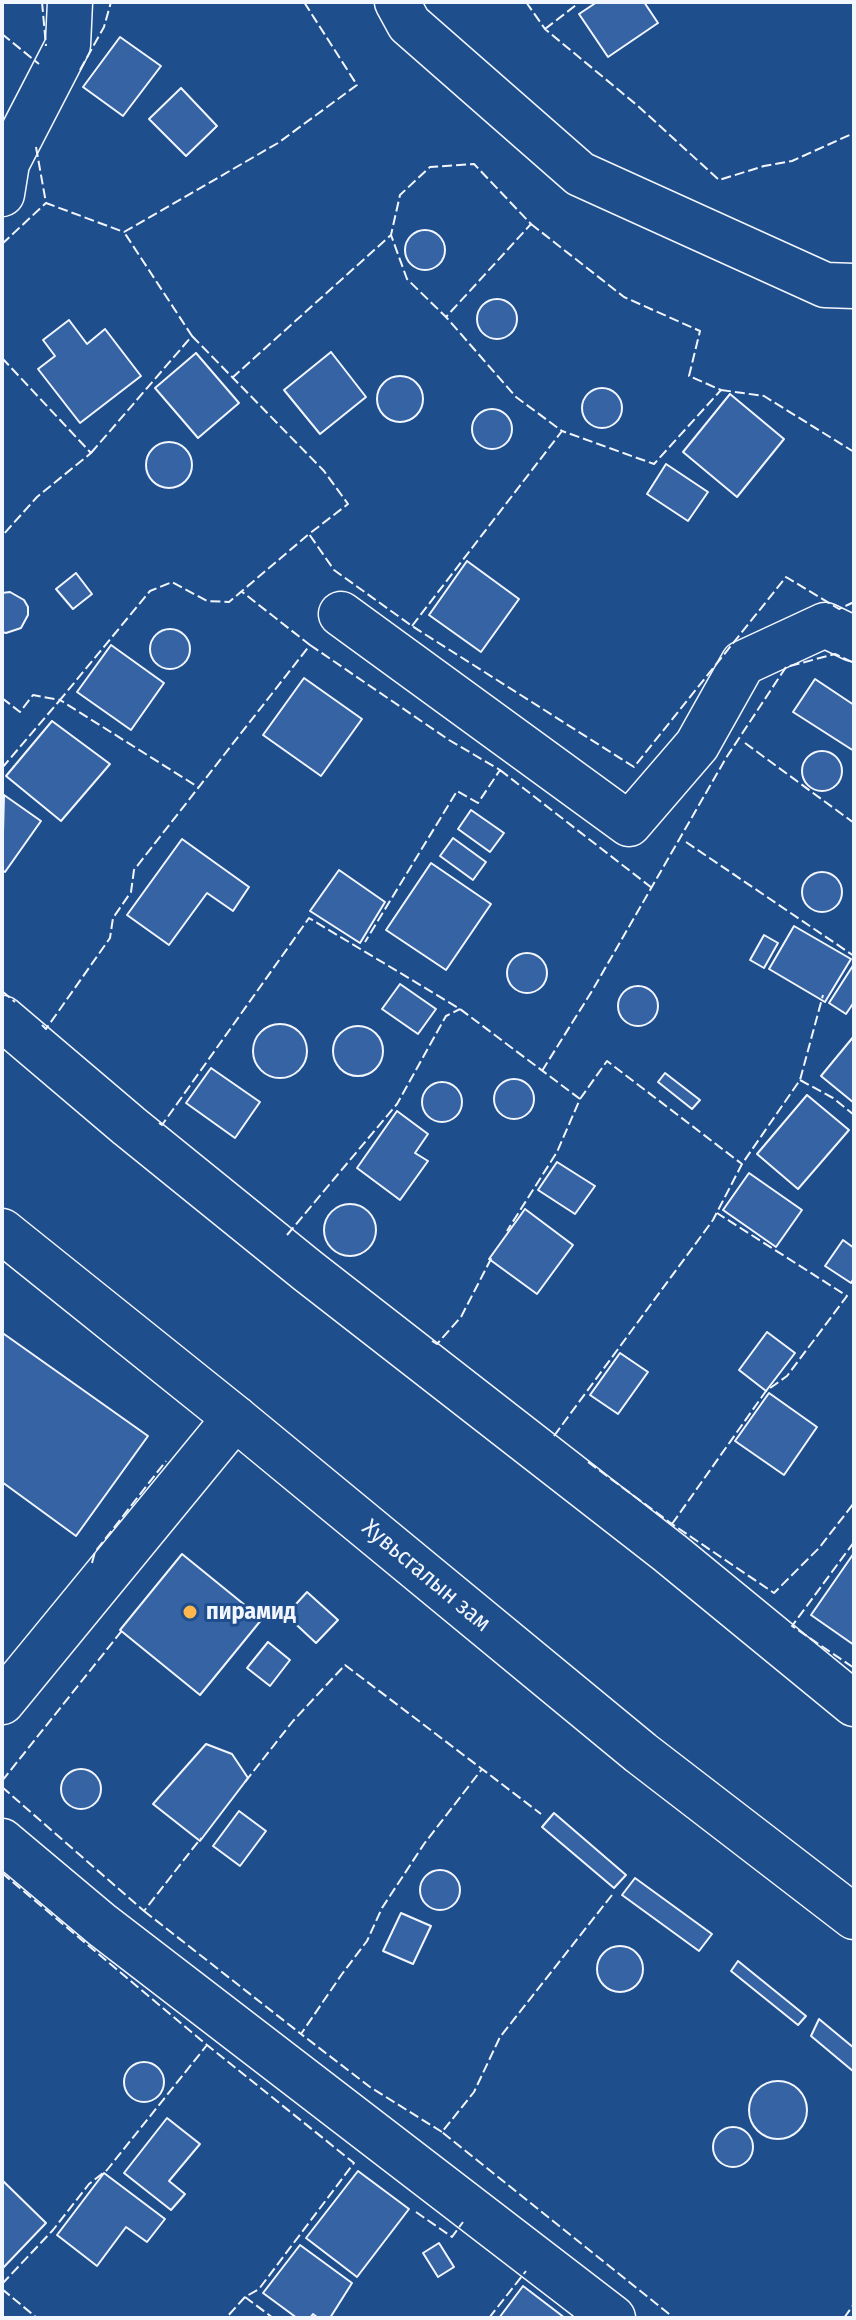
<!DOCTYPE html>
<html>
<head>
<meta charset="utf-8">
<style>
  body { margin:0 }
  #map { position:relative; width:856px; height:2320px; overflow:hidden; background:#1f4e8c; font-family:"Fira Sans Condensed",sans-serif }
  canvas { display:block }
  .frame { position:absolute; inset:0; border:4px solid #f2f6ff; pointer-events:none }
</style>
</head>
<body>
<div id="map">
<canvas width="856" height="2320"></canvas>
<div class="frame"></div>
</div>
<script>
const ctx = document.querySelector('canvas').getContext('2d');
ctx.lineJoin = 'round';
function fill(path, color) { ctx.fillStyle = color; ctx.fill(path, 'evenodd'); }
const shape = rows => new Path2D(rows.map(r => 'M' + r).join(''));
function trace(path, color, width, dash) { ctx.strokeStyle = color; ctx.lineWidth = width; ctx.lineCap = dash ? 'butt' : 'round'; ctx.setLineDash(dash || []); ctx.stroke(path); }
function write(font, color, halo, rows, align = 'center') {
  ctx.font = font + ' "Fira Sans Condensed",sans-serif'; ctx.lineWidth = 6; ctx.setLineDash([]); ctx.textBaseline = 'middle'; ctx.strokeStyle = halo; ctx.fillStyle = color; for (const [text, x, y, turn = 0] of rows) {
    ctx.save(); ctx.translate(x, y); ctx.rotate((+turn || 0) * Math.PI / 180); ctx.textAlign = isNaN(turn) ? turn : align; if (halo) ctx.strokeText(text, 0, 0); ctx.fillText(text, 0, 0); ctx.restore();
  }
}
const building = shape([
  [597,2,644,2,658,23,608,57,579,14,597,2],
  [120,37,161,66,123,116,83,87,120,37],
  [181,88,217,126,186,156,149,119,181,88],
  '405 250a20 20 0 1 1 40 0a20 20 0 1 1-40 0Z',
  '477 319a20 20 0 1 1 40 0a20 20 0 1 1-40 0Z',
  [69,320,87,344,105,329,141,376,80,423,38,369,55,356,43,340,69,320],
  [331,352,366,397,320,434,284,390,331,352],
  [196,353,239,403,198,438,155,388,196,353],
  '377 399a23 23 0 1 1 46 0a23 23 0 1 1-46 0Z',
  '582 408a20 20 0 1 1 40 0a20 20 0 1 1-40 0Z',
  [730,394,784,439,737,497,683,452,730,394],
  '472 429a20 20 0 1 1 40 0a20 20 0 1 1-40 0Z',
  '146 465a23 23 0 1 1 46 0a23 23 0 1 1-46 0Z',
  [666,464,708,492,688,521,647,494,666,464],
  [467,561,519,599,481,652,429,615,467,561],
  [76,573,92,594,73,609,56,589,76,573],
  [10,592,24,600,28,607,28,615,21,628,6,633,2,632,2,593,10,592],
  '150 649a20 20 0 1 1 40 0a20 20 0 1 1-40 0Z',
  [111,645,164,683,131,730,77,692,111,645],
  [304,678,362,719,321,776,263,735,304,678],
  [815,679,854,705,854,751,793,712,815,679],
  [52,721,110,764,61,821,6,776,52,721],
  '802 771a20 20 0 1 1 40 0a20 20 0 1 1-40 0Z',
  [4,795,41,821,5,872,2,870,4,795],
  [471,810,504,833,490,852,458,829,471,810],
  [453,838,486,862,473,880,440,856,453,838],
  [182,839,249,887,233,911,207,893,169,945,127,915,182,839],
  [431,863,491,904,446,970,386,930,431,863],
  [339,870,385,902,360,943,310,911,339,870],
  '802 892a20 20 0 1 1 40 0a20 20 0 1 1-40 0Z',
  [794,926,851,959,825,1002,769,969,794,926],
  [764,935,778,943,764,968,750,960,764,935],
  '507 973a20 20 0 1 1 40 0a20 20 0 1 1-40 0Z',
  [854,964,854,1002,846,1014,829,1003,854,964],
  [400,984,436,1009,418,1034,382,1009,400,984],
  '618 1006a20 20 0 1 1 40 0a20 20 0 1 1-40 0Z',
  '253 1051a27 27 0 1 1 54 0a27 27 0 1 1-54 0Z',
  '333 1051a25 25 0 1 1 50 0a25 25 0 1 1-50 0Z',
  [854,1036,854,1103,821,1076,854,1036],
  [211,1068,260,1102,235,1138,186,1103,211,1068],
  [665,1073,700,1100,692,1109,658,1082,665,1073],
  '494 1099a20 20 0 1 1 40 0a20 20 0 1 1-40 0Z',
  '422 1102a20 20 0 1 1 40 0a20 20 0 1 1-40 0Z',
  [807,1095,849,1130,798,1189,757,1154,807,1095],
  [397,1111,428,1134,415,1153,428,1161,400,1200,357,1168,397,1111],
  [557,1162,595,1186,575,1214,538,1190,557,1162],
  [749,1173,802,1210,776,1247,723,1210,749,1173],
  '324 1230a26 26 0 1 1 52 0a26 26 0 1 1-52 0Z',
  [525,1209,573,1245,537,1294,489,1259,525,1209],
  [843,1240,854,1248,854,1278,851,1283,825,1266,843,1240],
  [767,1332,795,1353,766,1391,739,1370,767,1332],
  [4,1334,148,1436,76,1536,2,1482,2,1337,4,1334],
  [620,1353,648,1372,618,1414,590,1395,620,1353],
  [769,1393,817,1427,784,1475,735,1441,769,1393],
  [854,1553,854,1645,811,1615,854,1553],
  [182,1554,262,1619,200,1695,120,1630,182,1554],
  [307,1592,338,1620,316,1643,286,1615,307,1592],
  [268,1642,290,1660,270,1686,247,1668,268,1642],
  [206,1744,232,1754,248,1778,200,1841,153,1804,206,1744],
  '61 1789a20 20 0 1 1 40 0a20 20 0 1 1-40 0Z',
  [239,1811,266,1831,240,1866,213,1846,239,1811],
  [554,1813,626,1875,614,1888,542,1827,554,1813],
  '420 1890a20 20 0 1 1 40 0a20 20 0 1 1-40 0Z',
  [635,1878,712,1934,699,1951,622,1895,635,1878],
  [401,1913,431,1926,413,1964,383,1951,401,1913],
  '597 1969a23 23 0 1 1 46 0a23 23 0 1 1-46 0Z',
  [738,1961,806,2016,798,2025,731,1971,738,1961],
  [819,2019,854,2048,854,2072,811,2036,819,2019],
  '124 2082a20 20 0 1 1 40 0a20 20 0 1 1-40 0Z',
  '749 2110a29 29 0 1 1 58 0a29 29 0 1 1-58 0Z',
  [167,2118,200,2144,169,2181,185,2194,171,2210,124,2173,167,2118],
  '713 2147a20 20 0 1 1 40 0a20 20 0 1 1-40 0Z',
  [358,2171,409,2209,357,2277,306,2238,358,2171],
  [104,2173,165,2219,147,2242,126,2227,97,2266,57,2235,104,2173],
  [2,2180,46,2223,2,2269,2,2180],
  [439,2243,454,2267,438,2277,423,2253,439,2243],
  [300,2245,352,2283,330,2318,318,2318,313,2314,310,2318,297,2318,263,2293,300,2245],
  [523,2286,565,2318,499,2318,523,2286]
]);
const street = shape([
  [397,2,409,24,580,174,825,285,854,286],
  [2,194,7,163,68,45,70,2],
  [341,614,629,824,697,745,743,663,825,625,854,639],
  [2,1018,129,1126,308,1271,670,1553,854,1704],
  [2,1702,235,1418],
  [2,1841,102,1925,613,2318]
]);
const secondary = shape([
  [2,1231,235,1418,641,1753,854,1917]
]);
const fence = shape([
  [42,2,46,46],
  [526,2,545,29,638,106,719,180,764,166,792,161,854,133],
  [854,2,854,3],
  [545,29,580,2],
  [2,34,39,64],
  [80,70,104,27,111,2],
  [36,147,46,203,124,232,278,143,357,85,304,2],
  [531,224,624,297,700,331,689,376,721,390,654,464,562,431],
  [2,244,46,203],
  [192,336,324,471,348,504,309,534,334,570,412,626,634,767,786,577,839,609,854,602],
  [2,358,91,453,37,497,2,536],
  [232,378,391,235,400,195,430,167,474,164,531,224,446,317,407,279,391,235],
  [721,390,764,396,854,452],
  [91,453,192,336,124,232],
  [412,626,562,431,516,397,446,317],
  [310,645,449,740,500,770,478,803,457,791,365,942],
  [2,698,20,712,33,695,60,700,150,591,172,582,207,601,229,602,309,534],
  [745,743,854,823],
  [2,768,60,700,198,787],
  [500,770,652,888],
  [686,842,854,956],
  [2,991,15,1002],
  [42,1025,46,1029,110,938,113,918,131,892,134,870,310,645,241,591],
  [542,1071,592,991,726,758,786,667,835,654,854,663],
  [800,1080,833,1098,854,1115],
  [580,1099,607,1061,742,1164],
  [159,1123,162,1125,309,918,460,1009,580,1099,557,1152,507,1231],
  [287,1235,397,1104,446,1016,460,1009],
  [432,1341,437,1344,461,1317,493,1255],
  [554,1436,713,1220,742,1164,800,1080,823,995],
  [588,1462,672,1524,774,1593,819,1548,854,1503],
  [672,1524,766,1391,787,1376,847,1296,717,1213],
  [854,1542,792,1626,854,1668],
  [92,1563,95,1552,166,1461],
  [2,1781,124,1628],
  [245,1782,293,1721,345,1665,482,1769],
  [2,1787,144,1911,201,1838],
  [2,1873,207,2045,354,2163,259,2289,245,2297,226,2318],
  [612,1895,500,2037,474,2092,442,2132,674,2318],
  [144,1911,301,2034],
  [442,2132,370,2087,301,2034,342,1974,367,1941,382,1908,424,1844,482,1769,541,1814],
  [416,2212,452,2237,463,2222],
  [2,2284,53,2230,89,2184,107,2170,207,2045],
  [2,2289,37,2318],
  [245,2297,273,2318],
  [489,2318,526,2271],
  [844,2318,854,2304]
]);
const markers = [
  [190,1612,8,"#ffb74d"]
];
const streetNames = [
  ["Хувьсгалын зам",426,1576,40]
];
const poiNames = [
  ["пирамид",206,1612]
];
fill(building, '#3563a3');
trace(building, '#f2f6ff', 2);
trace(street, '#f2f6ff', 47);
trace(secondary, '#f2f6ff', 47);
trace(street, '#1f4e8c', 44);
trace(secondary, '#1f4e8c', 44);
trace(fence, '#f2f6ff', 2, [10, 4]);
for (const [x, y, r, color] of markers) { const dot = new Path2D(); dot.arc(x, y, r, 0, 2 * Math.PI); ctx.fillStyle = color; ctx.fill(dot); trace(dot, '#1f4e8c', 3); }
write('24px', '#f2f6ff', '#1f4e8c', streetNames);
write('bold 24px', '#f2f6ff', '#1f4e8c', poiNames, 'left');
</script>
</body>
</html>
